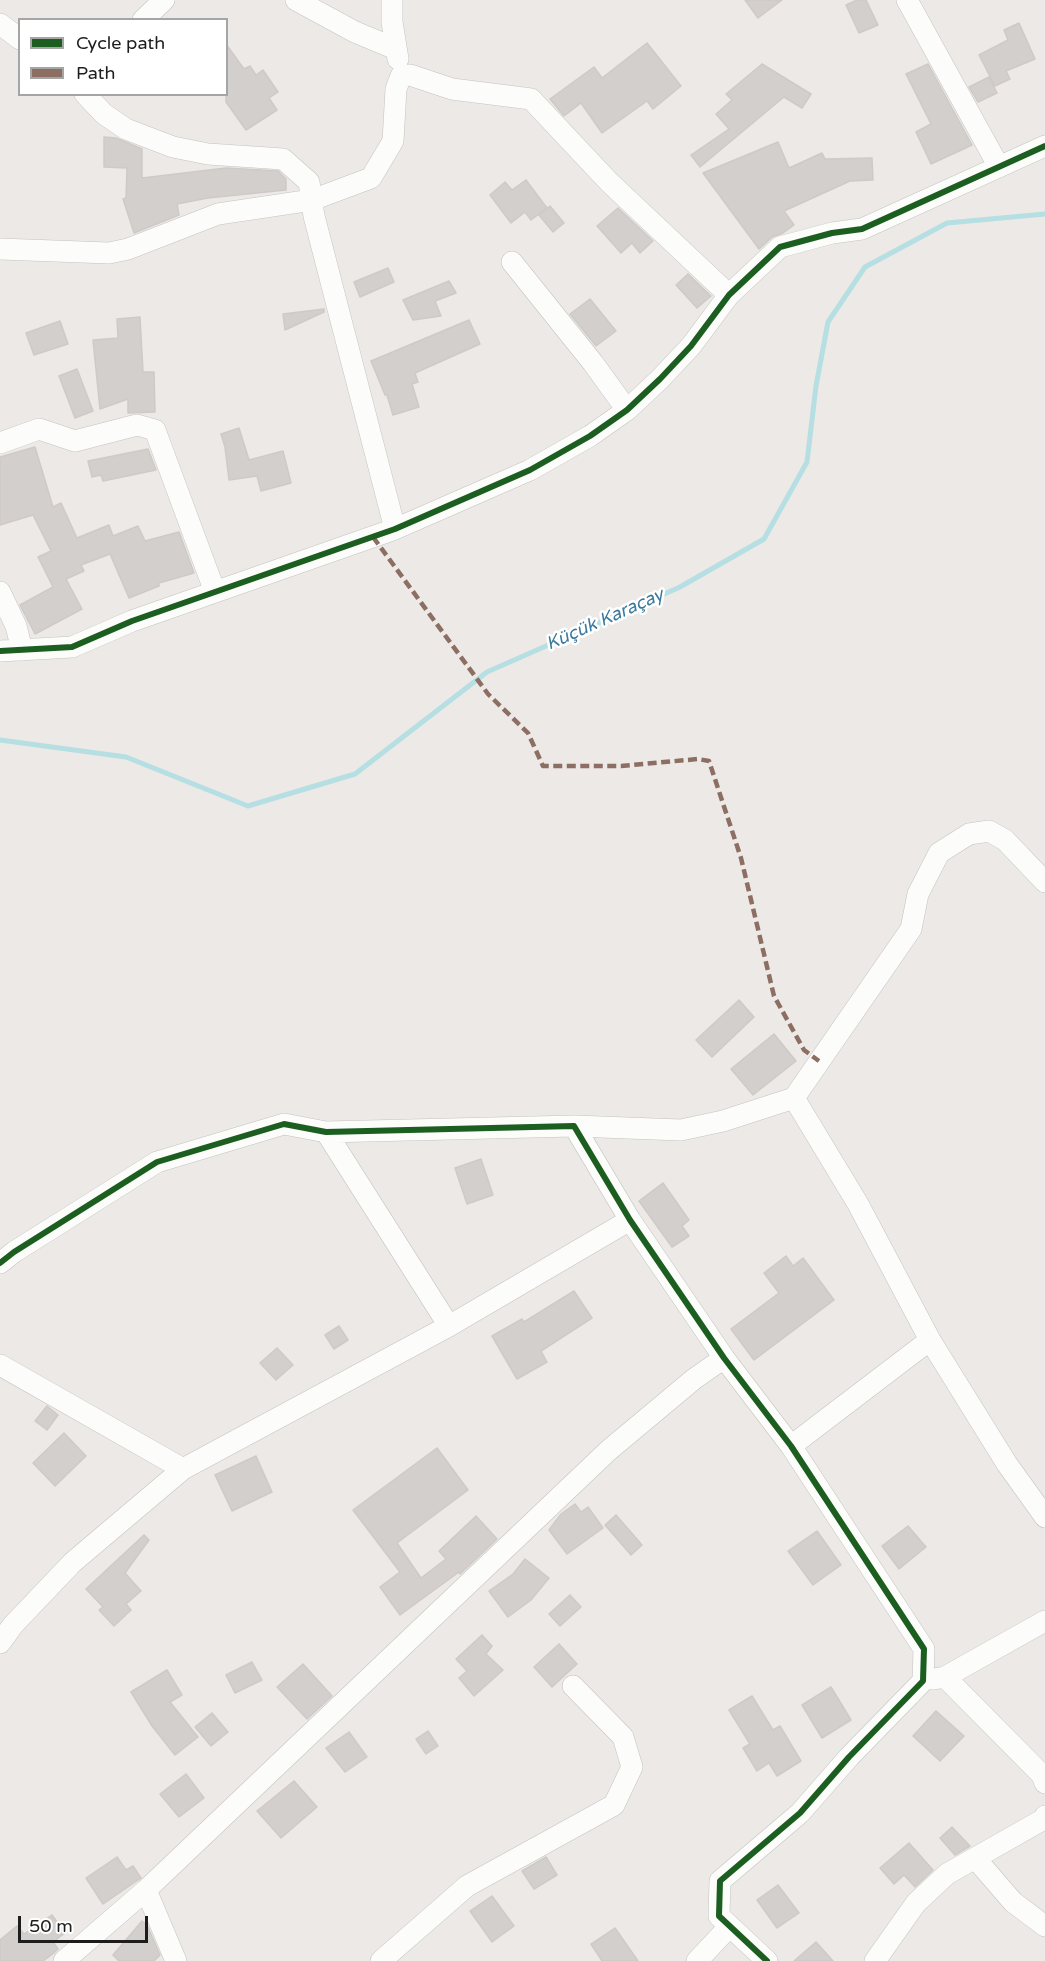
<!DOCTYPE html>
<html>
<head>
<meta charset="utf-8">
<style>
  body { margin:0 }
  #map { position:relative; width:1045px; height:1961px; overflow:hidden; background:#ece9e6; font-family:"Varela Round",sans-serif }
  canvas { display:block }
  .legend { position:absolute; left:18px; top:18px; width:210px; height:78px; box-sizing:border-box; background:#fff; border:2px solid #a5a5a5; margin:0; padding:8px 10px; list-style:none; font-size:18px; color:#1d1d1d }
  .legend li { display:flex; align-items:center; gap:12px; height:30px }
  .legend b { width:30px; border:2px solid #a5a5a5 }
  .scale { position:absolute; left:18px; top:1916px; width:130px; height:27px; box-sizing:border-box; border:3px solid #1d1d1d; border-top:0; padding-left:8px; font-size:18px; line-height:21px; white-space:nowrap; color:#1d1d1d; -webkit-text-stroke:4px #fff; paint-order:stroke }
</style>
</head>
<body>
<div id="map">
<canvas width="1045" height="1961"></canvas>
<ul class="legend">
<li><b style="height:8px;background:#1b5e20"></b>Cycle path</li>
<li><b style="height:8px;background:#8d6e63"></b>Path</li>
</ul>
<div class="scale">50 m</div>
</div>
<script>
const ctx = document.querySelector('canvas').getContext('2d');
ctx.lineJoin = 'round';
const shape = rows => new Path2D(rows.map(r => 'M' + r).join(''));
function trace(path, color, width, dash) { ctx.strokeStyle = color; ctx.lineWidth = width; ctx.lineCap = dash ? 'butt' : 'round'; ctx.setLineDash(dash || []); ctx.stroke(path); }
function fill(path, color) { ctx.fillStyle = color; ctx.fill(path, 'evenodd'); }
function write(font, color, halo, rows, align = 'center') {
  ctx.font = font + ' "Varela Round",sans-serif'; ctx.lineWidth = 5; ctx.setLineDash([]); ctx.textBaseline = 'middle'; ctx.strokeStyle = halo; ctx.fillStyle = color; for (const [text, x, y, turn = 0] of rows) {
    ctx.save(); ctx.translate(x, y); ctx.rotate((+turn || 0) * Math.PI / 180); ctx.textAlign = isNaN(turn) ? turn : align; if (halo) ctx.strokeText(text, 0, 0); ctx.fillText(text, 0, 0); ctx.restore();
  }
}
const stream = shape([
  [0,740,126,757,248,806,355,774,487,672,680,587,764,539,807,462,816,386,828,322,865,267,947,223,1045,214]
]);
const building = shape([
  [745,0,782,0,758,18,745,0],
  [857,0,866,0,878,25,859,33,846,5,857,0],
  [1019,23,1035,59,1006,71,1010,79,995,86,979,55,1008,40,1004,30,1019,23],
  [647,43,681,86,653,109,647,101,602,133,581,103,564,116,550,99,594,67,602,78,647,43],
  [226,44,244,69,250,66,256,75,263,70,278,92,269,98,277,110,246,130,226,102,226,44],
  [762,64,811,94,802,108,784,97,700,167,691,155,729,129,716,114,732,100,726,94,762,64],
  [928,64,972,145,931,164,916,132,931,124,906,74,928,64],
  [989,77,997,93,978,102,969,87,989,77],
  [104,137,116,138,142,149,142,178,226,168,278,171,286,179,286,190,208,198,177,204,179,215,134,233,123,199,126,198,127,168,104,167,104,137],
  [778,142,789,168,822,153,825,159,872,158,873,180,850,181,784,211,794,225,783,233,772,237,759,249,703,173,778,142],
  [526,180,547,208,531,220,525,212,511,223,490,195,505,182,512,190,526,180],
  [550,206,564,223,553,232,539,215,550,206],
  [618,208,653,241,640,253,632,243,621,253,597,226,618,208],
  [388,268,394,282,360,297,354,282,388,268],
  [688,274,711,296,697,308,676,285,688,274],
  [449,281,456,293,435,301,441,316,413,320,403,300,449,281],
  [590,299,616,331,596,346,570,314,590,299],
  [324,309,324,312,285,330,283,314,324,309],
  [140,317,143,372,154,372,155,412,128,413,128,399,100,409,93,340,118,338,117,319,140,317],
  [469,320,480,344,415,373,418,382,412,384,419,407,393,415,387,395,385,395,371,361,469,320],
  [60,321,68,344,34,355,26,333,60,321],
  [77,369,93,411,75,418,59,376,77,369],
  [239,428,249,460,283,451,291,483,261,491,257,476,229,480,225,447,221,434,239,428],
  [35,447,53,507,61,503,77,538,109,525,113,536,138,526,145,541,179,532,194,573,159,583,159,586,129,598,110,554,81,565,84,571,66,579,82,609,35,634,20,605,53,587,38,557,51,551,33,515,0,525,0,457,35,447],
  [148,449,156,470,103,481,101,475,92,477,88,461,148,449],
  [739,1000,754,1017,712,1057,696,1040,739,1000],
  [774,1034,796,1061,753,1095,731,1069,774,1034],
  [481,1159,493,1195,467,1204,455,1168,481,1159],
  [663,1183,689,1220,682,1226,689,1236,672,1247,639,1201,663,1183],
  [786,1256,793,1266,803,1258,834,1300,754,1360,731,1329,779,1293,764,1273,786,1256],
  [574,1291,592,1318,541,1351,547,1362,517,1379,492,1336,522,1319,524,1322,574,1291],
  [339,1326,348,1340,334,1349,325,1335,339,1326],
  [277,1348,293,1365,276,1380,260,1363,277,1348],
  [47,1406,58,1415,47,1430,35,1421,47,1406],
  [64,1433,86,1456,55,1486,33,1463,64,1433],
  [437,1448,468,1490,397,1543,421,1578,446,1559,439,1551,476,1516,497,1539,460,1574,459,1572,400,1615,380,1587,400,1572,353,1510,437,1448],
  [256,1456,272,1492,232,1511,215,1475,256,1456],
  [575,1504,581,1512,588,1507,603,1528,567,1554,549,1530,561,1514,575,1504],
  [616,1515,642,1545,631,1555,605,1525,616,1515],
  [908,1526,926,1547,899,1569,882,1546,908,1526],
  [817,1531,841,1565,813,1585,788,1551,817,1531],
  [144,1535,149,1540,125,1573,141,1591,126,1604,131,1610,114,1626,99,1610,103,1607,86,1589,144,1535],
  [525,1559,549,1578,531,1600,508,1617,489,1591,513,1574,525,1559],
  [570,1595,581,1607,560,1626,549,1614,570,1595],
  [482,1635,492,1646,486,1654,503,1670,474,1696,459,1678,467,1671,456,1659,482,1635],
  [559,1644,577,1664,552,1687,534,1667,559,1644],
  [252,1662,262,1680,235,1693,226,1675,252,1662],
  [303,1664,332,1696,307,1719,277,1687,303,1664],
  [167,1670,182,1695,170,1702,198,1737,175,1755,152,1726,131,1692,167,1670],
  [831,1687,851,1720,822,1738,802,1705,831,1687],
  [752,1696,773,1730,780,1726,801,1761,777,1776,769,1763,757,1771,743,1748,750,1744,729,1710,752,1696],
  [936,1711,964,1736,940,1761,913,1736,936,1711],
  [212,1713,228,1732,211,1746,195,1727,212,1713],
  [428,1731,438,1746,426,1754,416,1739,428,1731],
  [349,1732,367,1757,345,1772,326,1748,349,1732],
  [186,1774,204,1798,179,1817,160,1794,186,1774],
  [294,1781,317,1807,281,1838,257,1811,294,1781],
  [952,1827,970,1846,955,1855,940,1838,952,1827],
  [909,1843,933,1870,915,1887,904,1875,894,1884,880,1868,909,1843],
  [117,1857,126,1870,133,1866,141,1878,103,1904,86,1878,117,1857],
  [546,1857,557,1875,534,1889,522,1871,546,1857],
  [778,1885,799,1913,777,1928,757,1900,778,1885],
  [492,1896,514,1926,492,1942,470,1911,492,1896],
  [52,1915,65,1933,53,1942,58,1949,54,1953,43,1961,0,1961,0,1940,17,1926,24,1934,52,1915],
  [142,1921,147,1925,160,1955,154,1961,119,1961,113,1955,142,1921],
  [615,1928,638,1961,602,1961,591,1944,615,1928],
  [816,1942,833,1961,794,1961,816,1942]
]);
const minor = shape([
  [296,0,355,32,396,49],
  [392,0,392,22,398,59],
  [907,0,999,167],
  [143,20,164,0],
  [0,24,20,39],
  [85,94,104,114,126,129,173,147,208,154,283,159,309,182,314,216,395,529],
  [0,249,109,253,128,249,218,214,312,200,371,178,393,141,396,89,401,76,410,75,452,89,531,99,609,182,729,295],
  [512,262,593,363,627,410],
  [0,443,39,429,75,441,137,425,155,430,215,592],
  [0,592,16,626,22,650],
  [0,651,72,647,132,621,395,529,530,470,590,436,627,410,660,379,691,346,729,295,780,247,832,233,862,229,1045,146],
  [794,1098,858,1204,930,1340,1007,1464,1045,1517],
  [574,1126,681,1130,723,1121,794,1098,911,929,918,894,939,853,969,834,989,831,1005,840,1045,882],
  [326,1132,449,1326],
  [0,1263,14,1252,157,1162,284,1124,326,1132,574,1126,630,1220,724,1358,791,1446,924,1649,923,1681,849,1757,800,1813,720,1881,719,1916,767,1961],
  [0,1365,183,1469],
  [791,1446,930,1340],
  [0,1643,13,1625,73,1562,183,1469,449,1326,630,1220],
  [945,1677,1042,1775,1045,1783],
  [934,1679,945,1677,1045,1621],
  [975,1858,1013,1902,1045,1926],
  [146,1890,176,1961],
  [64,1961,146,1890,609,1450,694,1379,724,1358],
  [381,1961,467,1886,614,1805,632,1767,623,1737,573,1686],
  [697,1961,729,1927],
  [875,1961,916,1903,947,1874,1044,1819,1045,1816]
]);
const quiet = shape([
  [373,537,488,694,528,733,543,766,621,766,698,759,709,761,741,858,774,996,804,1050,819,1061]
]);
const cycleway = shape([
  [0,651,72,647,132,621,395,529,530,470,590,436,627,410,660,379,691,346,729,295,780,247,832,233,862,229,1045,146],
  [0,1263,14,1252,157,1162,284,1124,326,1132,574,1126,630,1220,724,1358,791,1446,924,1649,923,1681,849,1757,800,1813,720,1881,719,1916,767,1961]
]);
const waterNames = [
  ["Küçük Karaçay",605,620,-24]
];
trace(stream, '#b5dfe2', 5);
fill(building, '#d3cfcc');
trace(building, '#cfcac7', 1.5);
trace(minor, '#c4c3c2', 22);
trace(minor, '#fcfcfb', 21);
trace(quiet, '#8d6e63', 4.5, [9, 4.5]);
trace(cycleway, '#1b5e20', 6);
write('italic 18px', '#3a799d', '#fff', waterNames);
</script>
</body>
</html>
